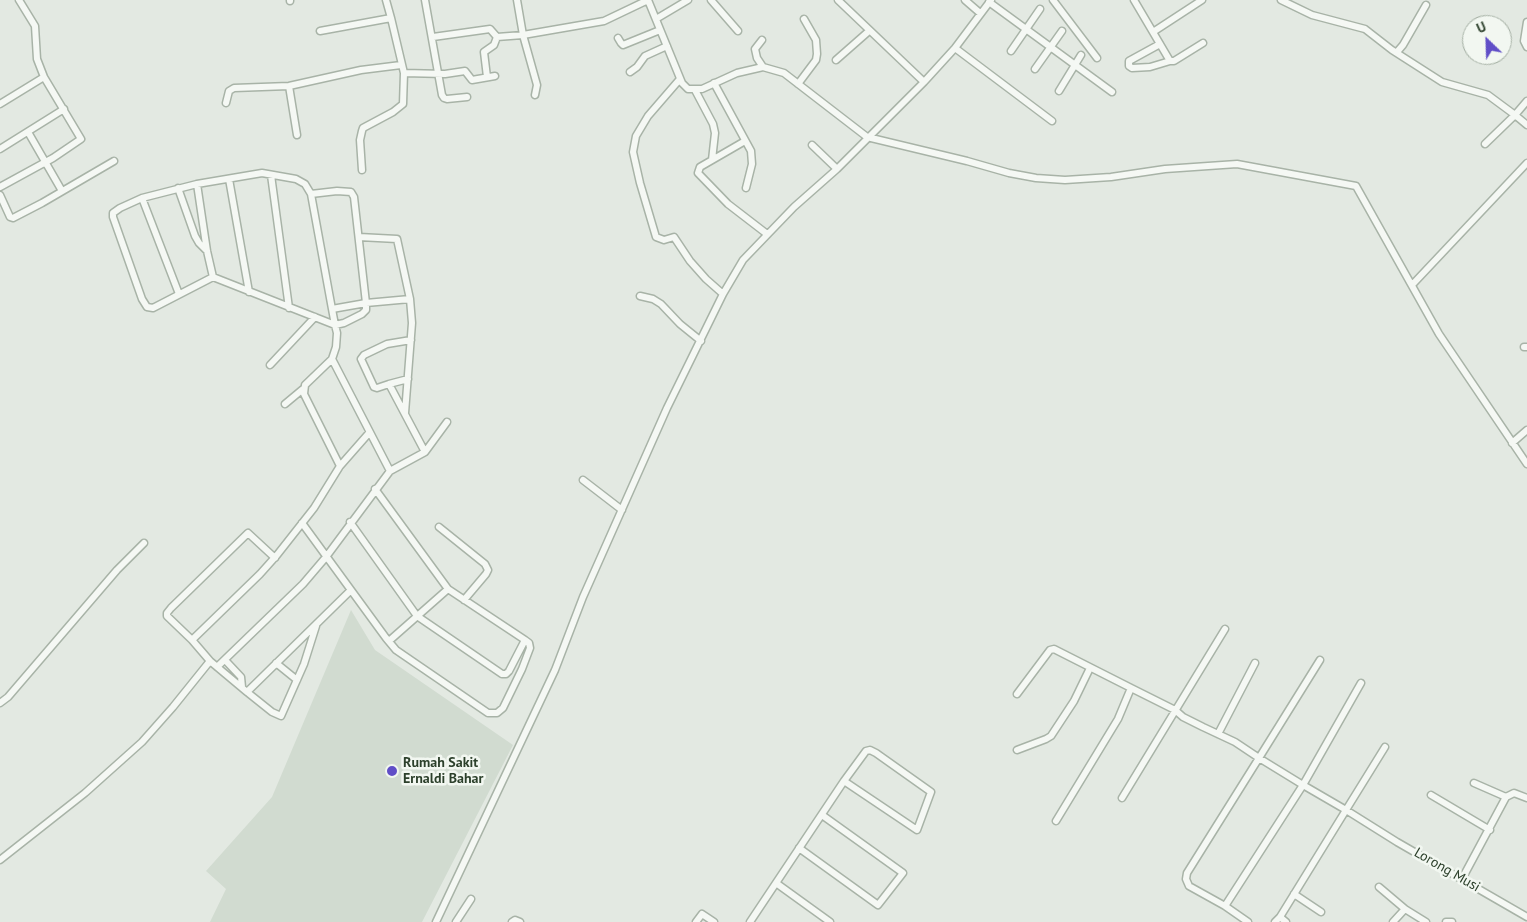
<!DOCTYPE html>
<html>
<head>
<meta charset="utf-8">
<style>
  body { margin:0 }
  #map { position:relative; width:1527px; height:922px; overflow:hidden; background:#e3e9e2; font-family:"PT Sans",sans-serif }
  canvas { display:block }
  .north { position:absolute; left:1462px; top:15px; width:50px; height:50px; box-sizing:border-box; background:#f2f7f1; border:1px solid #a3aea2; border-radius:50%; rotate:336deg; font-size:14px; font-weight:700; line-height:20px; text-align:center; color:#2c402b }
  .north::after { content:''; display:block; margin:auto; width:18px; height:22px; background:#604ec7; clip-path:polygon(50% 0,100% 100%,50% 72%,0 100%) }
</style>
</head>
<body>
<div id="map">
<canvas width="1527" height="922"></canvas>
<div class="north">U</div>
</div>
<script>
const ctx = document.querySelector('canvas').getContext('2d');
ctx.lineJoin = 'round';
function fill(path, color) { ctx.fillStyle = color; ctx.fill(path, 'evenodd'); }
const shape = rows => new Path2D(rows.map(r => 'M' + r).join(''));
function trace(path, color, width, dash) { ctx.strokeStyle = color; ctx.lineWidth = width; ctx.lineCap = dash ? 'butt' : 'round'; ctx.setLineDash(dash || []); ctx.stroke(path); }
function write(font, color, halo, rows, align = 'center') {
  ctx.font = font + ' "PT Sans",sans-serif'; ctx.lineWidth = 5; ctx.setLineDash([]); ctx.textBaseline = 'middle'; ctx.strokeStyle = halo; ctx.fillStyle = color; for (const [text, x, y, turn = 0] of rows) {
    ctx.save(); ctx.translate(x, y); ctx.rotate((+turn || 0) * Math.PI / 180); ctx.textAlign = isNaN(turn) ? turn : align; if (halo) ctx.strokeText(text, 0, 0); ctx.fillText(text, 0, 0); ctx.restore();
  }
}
const built = shape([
  [351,610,375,650,513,745,422,922,210,922,226,889,206,871,272,797]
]);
const minor = shape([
  [290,0,290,1],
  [425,0,442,95,444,98,447,99,467,97],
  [517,0,523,35,537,85,535,95],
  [648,0,682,83,688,89,702,89,737,73,763,67,784,73,867,137,967,161,1009,173,1036,178,1065,180,1111,177,1165,169,1237,164,1356,186,1439,334,1527,464],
  [711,0,738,31],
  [838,0,924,82],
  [965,0,980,13],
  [1053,0,1097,58],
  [1134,0,1170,61,1174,61,1203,43],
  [1281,0,1312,15,1365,29,1392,50,1442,82,1488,95,1515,115,1485,144],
  [989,2,1112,92],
  [391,18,404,73,445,74,465,71,472,80,495,76],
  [656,19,688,0],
  [1527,22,1524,41,1527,47],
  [320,31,391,18,386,0],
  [1153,32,1202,0],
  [433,37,490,29,497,37],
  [497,37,523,35,604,21,648,0],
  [618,38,621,43,623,45,660,30],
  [762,40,755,49,757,58,763,67],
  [1160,44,1129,61,1129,66,1132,68,1150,67,1170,61],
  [955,48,1052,121],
  [1011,51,1040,9],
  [1397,52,1403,45,1426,5],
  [836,60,869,31],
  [1035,69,1062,31],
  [630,72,637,67,645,56,667,46],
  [487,77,484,52,494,45,497,37],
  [680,79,648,116,636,136,633,152,640,183,656,237,664,240,674,237,690,261,706,279,723,294],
  [714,83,751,151,752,164,746,188],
  [798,84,816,60,817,54,816,40,804,19],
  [289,86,297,135],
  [695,90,713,124,715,133,712,160],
  [1059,91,1081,55],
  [1527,101,1515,115,1527,125],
  [226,103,229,91,234,88,289,86,361,70,401,65],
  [0,104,44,77],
  [28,132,62,191],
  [745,141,700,167,698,173,728,204,767,234],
  [812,145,837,169],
  [0,149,64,109],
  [362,170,360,140,362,131,363,128,393,112,403,104,404,73],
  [271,175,289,308],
  [229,179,249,292],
  [197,184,142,198,120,208,113,213,113,217,142,299,147,307,153,308,213,277],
  [0,187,53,158,81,139,44,77,37,59,35,26,19,0],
  [178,188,195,236,199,243,207,251],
  [0,195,10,217,13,218,42,203,114,161],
  [142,198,179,294],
  [359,237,397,239,410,299],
  [1412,285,1527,163],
  [640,296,653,299,661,304,680,324,701,341],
  [332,309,366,303,410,299,412,323,405,413],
  [1524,347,1527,347],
  [332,359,305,385,304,394,340,466],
  [270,365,315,317],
  [389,384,408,379],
  [285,404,303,389],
  [1512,443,1527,430],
  [425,452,447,422],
  [390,471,425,452,389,384,377,388,374,387,361,359,364,355,387,344,411,340],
  [583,480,622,510],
  [350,522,417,616,502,674,506,674,509,671,525,640,448,589,375,489],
  [302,523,386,638,396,650,488,713,497,713,503,708,522,669,530,648,529,643,525,640],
  [439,527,485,564,488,570,486,574,464,600],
  [192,640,167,616,167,613,171,608,248,533,275,558],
  [389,641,448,589],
  [225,660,241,677,242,687],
  [210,661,247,692,351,590],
  [276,663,297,680],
  [217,667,303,584,326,557,390,471,332,359,336,347,337,333,335,325,332,309,311,194,305,184,296,179,262,173,197,184,207,251,213,277,335,325,344,323,362,314,366,310,366,303,354,197,351,192,337,191,311,194],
  [247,692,272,712,281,716,304,664,316,626],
  [1017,694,1050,650,1054,649,1131,688],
  [0,703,8,697,117,570,144,543],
  [1218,734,1255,663],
  [1017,750,1046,739,1051,736,1074,701,1090,668],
  [1474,783,1506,797],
  [1431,795,1490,830],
  [1122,798,1225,629],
  [1056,821,1118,719,1131,688,1175,710,1183,717,1203,727,1235,742,1259,758,1320,660],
  [799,848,878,905,903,873,822,815],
  [0,860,85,793,142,742,173,707,210,661,192,640,260,574,277,555,314,508,340,466,369,433],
  [1462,879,1506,797,1514,793,1527,798],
  [776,883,830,922],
  [1379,887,1405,909,1426,922],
  [1294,894,1321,912],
  [1225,906,1303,785,1346,810,1385,747],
  [1280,917,1286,922],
  [436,922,555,670,583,597,667,408,723,294,743,260,794,207,837,169,924,82,955,48,991,0],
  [456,922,471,899],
  [512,922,515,920,520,922],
  [696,922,702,914,714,922],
  [750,922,844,781,866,751,870,750,876,753,931,792,917,830,844,781],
  [1248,922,1225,906,1189,886,1186,879,1187,873,1259,758,1303,785,1361,683],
  [1275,922,1280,917,1346,810,1397,842,1527,917],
  [1393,922,1405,909],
  [1446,922,1452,922]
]);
const markers = [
  [392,771,6,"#604ec7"]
];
const poiNames = [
  ["Rumah Sakit",403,763],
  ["Ernaldi Bahar",403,779]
];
const streetNames = [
  ["Lorong Musi",1447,870,30]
];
fill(built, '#d1dbd0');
trace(minor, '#a8b3a7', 9);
trace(minor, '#f5f8f4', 6);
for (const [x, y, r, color] of markers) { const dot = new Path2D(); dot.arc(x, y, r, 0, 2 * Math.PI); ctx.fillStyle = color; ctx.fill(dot); trace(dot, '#f2f7f1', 2); }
write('bold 14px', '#2c402b', '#f2f7f1', poiNames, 'left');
write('14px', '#2c402b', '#f2f7f1', streetNames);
</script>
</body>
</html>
